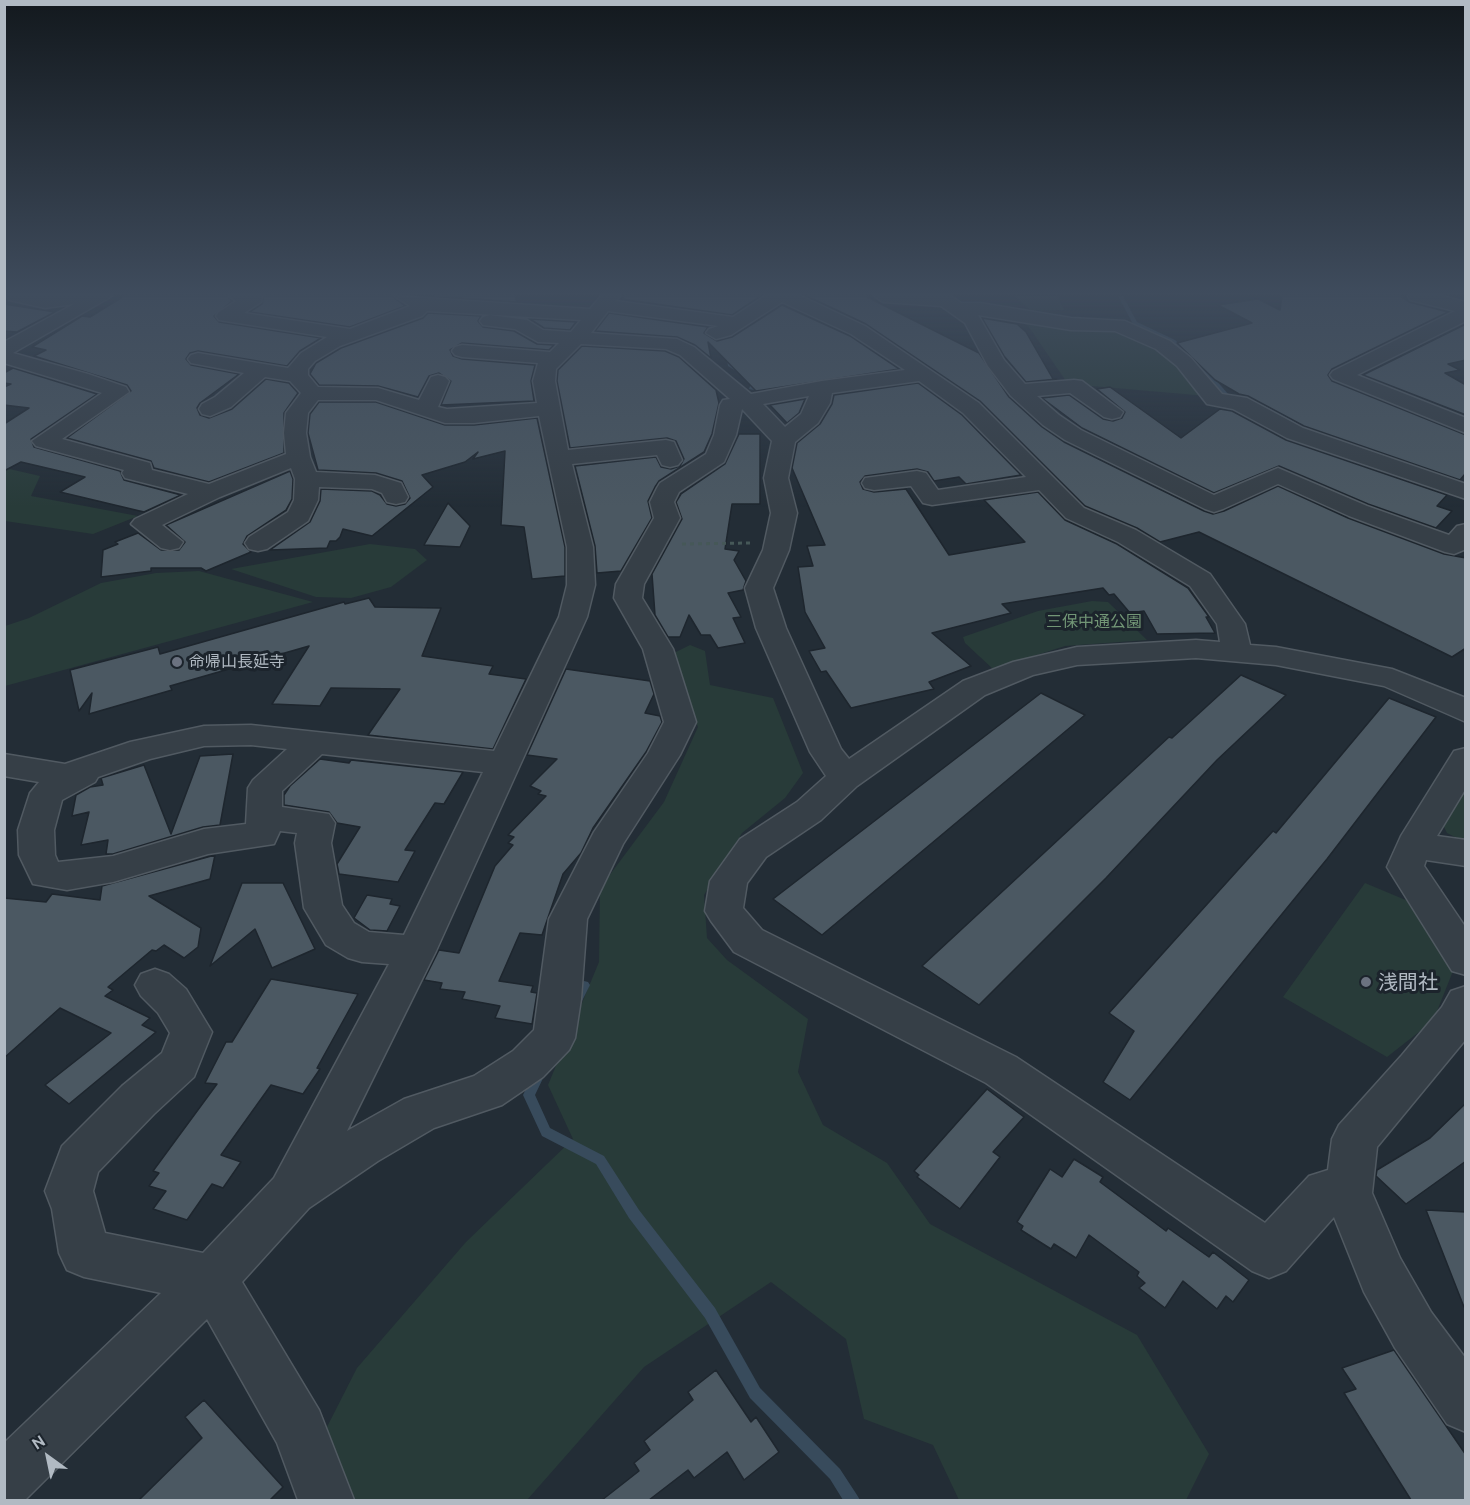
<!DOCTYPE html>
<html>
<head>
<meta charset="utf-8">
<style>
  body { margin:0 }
  #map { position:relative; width:1470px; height:1505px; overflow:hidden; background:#232d36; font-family:Ubuntu,sans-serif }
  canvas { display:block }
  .frame { position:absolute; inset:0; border:6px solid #b1bac3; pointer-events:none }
  .north { position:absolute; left:18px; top:1427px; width:60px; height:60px; -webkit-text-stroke:4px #1c242c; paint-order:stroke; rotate:327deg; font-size:16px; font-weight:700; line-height:24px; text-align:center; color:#b1bac3 }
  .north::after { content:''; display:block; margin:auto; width:21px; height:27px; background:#b1bac3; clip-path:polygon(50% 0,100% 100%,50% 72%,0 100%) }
</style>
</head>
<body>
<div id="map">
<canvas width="1470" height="1505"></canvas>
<div class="frame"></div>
<div class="north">N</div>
</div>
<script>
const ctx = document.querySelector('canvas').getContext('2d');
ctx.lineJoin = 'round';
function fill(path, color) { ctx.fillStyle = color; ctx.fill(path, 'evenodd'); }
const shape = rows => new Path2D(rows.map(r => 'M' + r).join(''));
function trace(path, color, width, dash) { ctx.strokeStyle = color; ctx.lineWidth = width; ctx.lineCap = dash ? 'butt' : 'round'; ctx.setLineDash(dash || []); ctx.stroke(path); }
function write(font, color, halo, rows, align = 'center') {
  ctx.font = font + ' Ubuntu,"Noto Sans JP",sans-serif'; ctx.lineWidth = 6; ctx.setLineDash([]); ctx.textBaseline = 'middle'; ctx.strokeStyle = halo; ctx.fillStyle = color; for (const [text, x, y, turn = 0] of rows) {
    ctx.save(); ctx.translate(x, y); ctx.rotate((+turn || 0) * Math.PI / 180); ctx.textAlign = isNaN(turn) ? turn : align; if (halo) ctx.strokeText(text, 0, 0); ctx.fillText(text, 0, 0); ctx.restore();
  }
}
const green = shape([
  [1014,296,1058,296,1064,310,1031,311],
  [1024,320,1118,328,1159,346,1207,396,1068,384],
  [5,468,40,476,31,496,138,516,93,534,5,521],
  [370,544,415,549,427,560,391,587,351,598,316,597,231,569],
  [199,571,313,602,5,686,5,626,29,618,101,583,156,573],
  [1092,601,1108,602,1147,640,1065,646,993,669,965,643,963,637,1038,611],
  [690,645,705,651,710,685,773,698,803,773,785,798,742,833,704,895,707,938,727,960,808,1019,798,1072,823,1125,887,1163,930,1224,1137,1335,1209,1454,1186,1500,959,1500,933,1445,864,1419,846,1339,771,1282,644,1367,527,1500,310,1500,301,1478,357,1368,466,1242,573,1139,548,1085,599,962,600,888,664,802,698,727,682,688,672,654],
  [1465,785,1465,842,1447,833,1441,821],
  [1365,883,1408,901,1453,971,1433,1021,1387,1057,1283,997]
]);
const stream = shape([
  [1118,296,1123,296,1137,322,1175,340,1200,362,1229,395,1236,397,1236,399,1225,397,1196,364,1171,342,1133,324,1118,296],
  [722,325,725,327,723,329,730,342,734,365,758,380,754,390,749,389,752,381,728,366,724,342,717,328,722,325],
  [1259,403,1285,415,1305,429,1300,430,1281,417,1257,406,1257,404,1259,403],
  [584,981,588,982,590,985,582,1001,580,1004,576,1006,572,1004,570,1001,578,985,580,982,584,981],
  [540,1067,544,1068,546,1072,535,1095,550,1128,604,1156,639,1210,715,1308,760,1388,840,1469,857,1495,860,1500,843,1500,830,1479,750,1398,705,1318,629,1218,596,1164,542,1136,523,1095,536,1068,540,1067]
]);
const building = shape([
  [124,296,227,296,232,301,214,316,219,322,321,338,300,351,287,366,198,351,190,353,186,359,191,365,239,374,200,403,197,408,200,415,209,418,232,409,266,379,289,383,298,393,284,413,284,453,209,482,154,468,151,461,67,438,131,391,127,385,34,356,46,350,32,347,82,316,90,317,124,296],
  [264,296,392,296,405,306,350,327,250,312,262,304,264,296],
  [435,296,515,296,517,302,435,296],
  [625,296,760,296,732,315,622,299,625,296],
  [807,296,865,296,979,353,1009,397,1042,427,1064,442,1204,511,1213,514,1224,511,1278,486,1348,518,1444,554,1466,558,1466,648,1452,657,1199,532,1160,542,1137,528,1085,506,980,401,866,324,807,296],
  [1282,296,1400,296,1409,302,1448,312,1332,369,1328,375,1332,381,1466,435,1465,474,1460,480,1304,426,1248,396,1239,394,1215,380,1177,343,1252,323,1218,305,1258,299,1280,310,1282,296],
  [4,304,55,312,17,332,4,331,4,304],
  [782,305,850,336,899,369,756,391,708,342,711,358,695,345,677,337,595,331,609,313,708,327,704,333,717,341,732,337,782,305],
  [428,313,481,316,478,321,483,327,514,331,537,344,554,345,549,350,462,343,450,350,453,356,462,359,535,365,531,381,534,401,441,405,451,381,439,373,429,376,418,397,378,386,319,385,310,374,316,363,341,348,423,318,428,313],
  [982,318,1017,324,1026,332,1053,379,1057,379,1026,382,1004,356,982,318],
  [530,319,576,322,570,330,544,328,530,319],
  [1466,324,1466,360,1448,364,1460,370,1445,373,1466,385,1466,415,1363,375,1466,324],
  [582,346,665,351,679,357,716,390,719,403,712,434,704,452,659,481,655,487,648,501,652,518,621,571,597,573,595,546,575,466,656,457,661,467,671,469,680,466,684,459,676,441,667,438,570,448,557,381,558,370,582,346],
  [13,368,97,394,31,439,34,447,120,471,124,480,181,495,144,512,60,492,85,477,21,462,4,471,4,424,29,408,4,405,4,387,11,384,4,383,4,373,13,368],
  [918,383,962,415,1021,475,966,484,959,477,934,481,928,472,917,469,865,476,860,482,863,489,874,492,906,489,949,555,1025,542,984,500,1038,492,1065,520,1117,544,1188,588,1209,617,1206,617,1215,633,1157,634,1144,611,1130,613,1114,594,1109,595,1103,588,1002,604,1011,613,932,633,971,666,929,682,934,689,851,708,826,671,821,672,809,651,825,648,805,612,798,567,813,566,807,546,825,545,792,468,797,443,820,424,832,404,834,395,918,383],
  [1110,387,1181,438,1220,409,1232,411,1286,440,1447,495,1437,506,1452,511,1436,528,1368,504,1279,466,1214,493,1082,428,1042,398,1069,395,1103,419,1113,421,1122,418,1125,412,1097,389,1110,387],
  [805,399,799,413,787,423,770,405,805,399],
  [319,402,376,402,445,425,474,425,537,418,565,547,565,576,532,579,524,527,501,525,505,451,473,459,478,452,465,462,422,475,433,487,372,536,343,529,340,537,336,541,330,541,327,548,270,550,310,522,320,501,321,489,372,491,380,495,387,504,396,506,405,504,410,498,402,481,376,473,318,470,308,433,310,414,319,402],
  [739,434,760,434,760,504,732,504,725,549,739,551,734,560,746,581,743,590,728,593,741,617,733,618,745,643,718,648,710,635,701,635,689,615,680,637,668,637,655,615,652,574,682,519,676,502,681,494,725,464,739,434],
  [290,471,293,479,292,499,286,510,247,536,243,544,251,552,206,571,201,568,151,568,151,571,101,577,103,550,118,544,115,542,138,533,161,550,179,550,185,542,166,525,290,471],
  [448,503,470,526,460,547,424,545,448,503],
  [369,598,375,607,441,608,422,656,493,666,489,674,526,679,493,749,368,735,400,689,331,688,320,706,272,704,309,646,170,686,172,690,89,714,92,693,79,711,70,670,158,647,160,654,344,602,345,604,369,598],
  [566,669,650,681,654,694,645,713,660,716,662,722,646,752,593,828,581,853,563,874,542,935,520,933,499,981,533,986,531,992,537,993,532,1024,495,1018,500,1006,462,999,465,992,440,989,442,983,424,980,439,950,459,953,495,866,513,845,508,843,514,837,508,835,546,796,538,794,541,791,530,786,557,759,527,755,566,669],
  [1241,675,1286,695,1217,760,1106,878,979,1005,922,966,1169,737,1172,738,1241,675],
  [1041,693,1085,715,822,935,773,899,1041,693],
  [1389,698,1436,717,1327,859,1130,1100,1103,1082,1134,1031,1109,1013,1273,831,1276,833,1389,698],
  [233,754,220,825,203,827,113,854,106,854,108,840,81,845,89,812,72,816,76,795,90,787,103,785,101,778,144,765,171,834,200,756,233,754],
  [320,759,349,763,351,760,463,772,444,804,435,803,405,850,415,851,398,882,339,874,337,864,360,827,337,823,329,812,284,805,284,795,290,786,320,759],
  [215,855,210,879,149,896,201,928,198,947,184,958,164,945,156,951,152,950,108,987,113,990,105,996,150,1018,142,1025,156,1032,69,1104,45,1085,111,1033,60,1008,4,1058,4,898,46,902,52,894,100,900,102,886,215,855],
  [242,883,283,883,315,949,272,968,255,929,210,966,242,883],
  [367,895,392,899,390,904,400,906,387,931,370,930,354,918,367,895],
  [271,979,358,994,317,1068,320,1069,303,1094,271,1085,221,1155,241,1162,223,1188,212,1184,187,1220,153,1209,166,1191,149,1186,159,1173,153,1171,217,1084,205,1083,226,1042,232,1042,271,979],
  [987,1089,1024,1117,993,1152,1000,1157,960,1209,917,1177,919,1175,914,1171,987,1089],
  [1466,1103,1466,1161,1406,1204,1376,1176,1377,1170,1430,1138,1466,1103],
  [1074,1159,1103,1177,1100,1182,1166,1231,1168,1228,1209,1257,1213,1252,1249,1280,1233,1302,1226,1296,1217,1309,1183,1281,1165,1308,1139,1288,1145,1283,1137,1276,1139,1272,1089,1235,1076,1258,1054,1244,1051,1249,1021,1230,1023,1226,1017,1222,1050,1169,1062,1177,1074,1159],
  [1426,1210,1466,1212,1466,1307,1464,1307,1426,1210],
  [1394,1350,1466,1455,1466,1500,1411,1500,1344,1393,1356,1389,1342,1368,1394,1350],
  [716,1370,751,1422,756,1417,779,1452,744,1480,727,1452,694,1478,688,1470,649,1500,602,1500,639,1471,634,1463,650,1450,644,1441,693,1400,688,1392,716,1370],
  [204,1400,283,1487,270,1500,139,1500,202,1438,185,1417,204,1400]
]);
const path = shape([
  [682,544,750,543]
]);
const minor = shape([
  [7,296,112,296,13,353,88,374,126,387,129,392,62,439,150,463,152,470,209,484,286,454,284,433,286,413,301,393,290,381,265,377,231,407,210,416,202,414,199,409,202,404,215,397,244,373,191,363,188,359,191,355,198,353,288,368,301,353,327,337,219,320,216,316,219,312,236,301,229,296,262,296,261,302,244,313,350,329,410,306,394,296,590,309,601,296,620,296,616,301,733,317,765,296,801,296,865,326,979,403,1084,508,1136,530,1210,574,1245,624,1250,645,1276,647,1392,669,1466,698,1466,722,1384,686,1276,665,1196,658,1077,665,1033,675,985,695,857,786,821,820,766,857,747,883,743,908,762,930,1016,1057,1265,1223,1309,1176,1328,1170,1332,1139,1339,1125,1402,1055,1442,1007,1451,991,1466,986,1466,1039,1377,1147,1372,1193,1400,1258,1431,1312,1466,1359,1466,1432,1447,1424,1395,1348,1364,1292,1334,1217,1286,1271,1269,1278,1252,1271,986,1083,734,952,711,921,705,911,710,881,740,839,797,802,826,776,810,752,756,628,745,588,763,550,771,513,764,478,772,441,742,409,736,435,724,462,679,492,674,502,680,518,644,584,642,598,673,649,696,722,680,755,623,844,587,919,581,999,575,1038,569,1050,543,1077,502,1105,434,1128,378,1161,309,1208,242,1282,319,1410,354,1500,298,1500,277,1443,207,1319,25,1500,4,1500,4,1443,161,1293,84,1277,67,1270,59,1253,52,1209,45,1191,62,1146,122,1086,162,1053,170,1033,158,1013,141,996,135,985,141,974,155,969,169,974,186,989,212,1032,194,1077,154,1114,98,1172,93,1191,105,1233,203,1253,274,1178,389,964,362,962,348,958,326,945,304,908,295,843,297,833,280,831,274,844,208,854,113,882,67,890,33,884,19,855,18,830,30,793,39,782,4,776,4,754,65,764,130,742,204,726,251,725,494,751,559,617,567,585,567,547,539,416,474,423,445,423,376,400,318,400,308,413,306,433,310,457,316,472,375,475,401,483,408,497,405,502,396,504,387,502,382,493,372,489,319,487,318,500,308,521,267,549,258,551,249,549,245,543,249,537,288,512,294,500,295,479,291,468,220,497,162,525,183,542,179,548,170,550,161,548,131,524,135,519,188,494,125,478,122,473,124,470,36,446,32,441,102,393,4,363,4,342,74,304,45,308,9,300,7,296],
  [782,302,851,334,905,370,822,381,751,394,694,347,677,339,591,333,608,311,718,326,709,329,706,333,716,339,731,335,782,302],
  [427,311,581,320,571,332,543,330,527,320,490,315,483,317,480,321,483,325,515,329,538,342,559,343,550,352,462,345,455,347,452,351,455,355,462,357,538,363,533,381,537,403,447,409,438,407,449,381,445,377,438,375,431,377,419,400,378,388,318,387,308,375,308,369,315,361,340,346,422,316,427,311],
  [581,344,666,349,680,355,730,399,723,400,720,405,714,435,706,454,660,483,657,488,650,502,654,518,616,584,614,598,643,649,664,722,648,753,594,832,549,919,534,1030,513,1051,474,1076,404,1099,347,1131,436,951,587,617,595,585,593,547,572,464,657,455,662,465,670,467,678,465,682,460,674,442,666,440,568,450,555,381,556,369,581,344],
  [919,381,963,413,1026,477,938,490,926,473,917,471,865,478,862,483,865,488,874,490,911,486,923,503,932,505,1039,490,1066,518,1118,542,1190,586,1217,624,1220,642,1196,640,1077,647,1013,662,963,681,849,759,841,749,786,628,773,588,789,550,797,513,788,478,795,442,818,423,830,403,832,393,919,381],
  [809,396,801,414,785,427,763,404,809,396],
  [251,745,287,749,253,780,248,788,246,824,204,829,113,856,58,862,55,855,54,830,62,800,95,782,98,777,150,759,204,746,251,745],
  [322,754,483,772,404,935,369,932,354,923,342,905,331,843,335,823,329,814,282,807,282,791,322,754],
  [874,296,951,296,961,303,980,303,1071,318,1125,321,1170,341,1191,358,1222,394,1247,398,1303,428,1466,484,1466,499,1287,438,1233,409,1207,404,1177,366,1156,349,1115,331,1071,330,978,315,1004,360,1025,384,1074,380,1082,381,1123,412,1120,417,1112,419,1104,417,1070,393,1037,396,1059,415,1081,430,1214,495,1278,468,1367,506,1449,535,1457,526,1466,524,1466,549,1454,554,1445,552,1349,516,1278,484,1223,509,1214,512,1205,509,1065,440,1043,425,1011,396,988,366,965,323,941,306,883,302,874,296],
  [1408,296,1442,296,1466,302,1466,321,1357,375,1466,418,1466,433,1333,379,1330,375,1333,371,1455,311,1410,300,1408,296],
  [1466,748,1466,788,1437,836,1466,840,1466,866,1426,860,1424,866,1466,928,1466,975,1452,971,1387,867,1401,836,1454,751,1466,748]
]);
const markers = [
  [177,662,6,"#6b7280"],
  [1366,982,6,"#6b7280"]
];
const parkNames = [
  ["三保中通公園",1094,622]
];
const poiNames = [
  ["命帰山長延寺",189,662]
];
const nearPoinames = [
  ["浅間社",1378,982]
];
fill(green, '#283b39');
fill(stream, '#384b5c');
fill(building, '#4b5862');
trace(building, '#1e262e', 1.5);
trace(minor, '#515a62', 3);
trace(path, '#465858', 3, [4, 4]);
fill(minor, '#363f47');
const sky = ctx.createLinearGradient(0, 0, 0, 507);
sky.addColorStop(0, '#13191e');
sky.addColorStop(0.58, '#3f4c5d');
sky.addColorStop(1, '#3f4c5d00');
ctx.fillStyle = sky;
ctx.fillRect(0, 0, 1470, 507);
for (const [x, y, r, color] of markers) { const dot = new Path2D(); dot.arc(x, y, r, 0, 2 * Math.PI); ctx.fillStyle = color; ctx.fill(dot); trace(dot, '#1c242c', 2); }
write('16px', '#729676', '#1c242c', parkNames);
write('16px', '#b1bac3', '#1c242c', poiNames, 'left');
write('20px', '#b1bac3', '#1c242c', nearPoinames, 'left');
</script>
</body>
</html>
